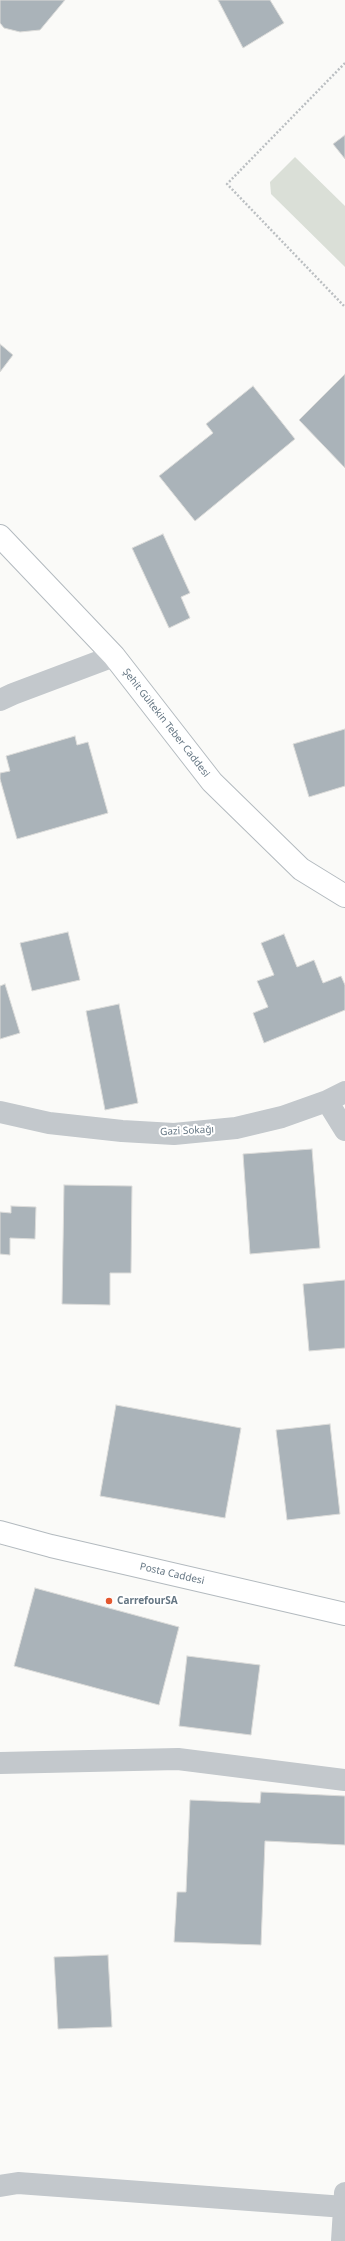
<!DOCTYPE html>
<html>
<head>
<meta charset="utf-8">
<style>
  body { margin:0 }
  canvas { display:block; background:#fafaf8 }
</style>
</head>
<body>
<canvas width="345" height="2241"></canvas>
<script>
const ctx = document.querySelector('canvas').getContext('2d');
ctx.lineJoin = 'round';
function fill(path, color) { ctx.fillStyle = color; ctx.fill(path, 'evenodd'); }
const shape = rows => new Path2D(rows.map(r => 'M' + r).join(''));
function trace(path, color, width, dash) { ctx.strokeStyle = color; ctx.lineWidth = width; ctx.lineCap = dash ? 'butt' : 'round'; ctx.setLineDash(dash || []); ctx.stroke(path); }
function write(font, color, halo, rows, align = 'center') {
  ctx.font = font + ' "Noto Sans",sans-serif'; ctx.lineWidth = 4; ctx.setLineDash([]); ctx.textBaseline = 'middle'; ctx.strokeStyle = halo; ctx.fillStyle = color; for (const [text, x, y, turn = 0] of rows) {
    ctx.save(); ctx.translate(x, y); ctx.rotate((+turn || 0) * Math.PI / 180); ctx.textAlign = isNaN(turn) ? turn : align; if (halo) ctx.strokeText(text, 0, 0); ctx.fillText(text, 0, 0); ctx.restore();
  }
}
const green = shape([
  [295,157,345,206,345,267,271,194,270,182]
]);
const building = shape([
  [0,0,65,0,40,30,20,32,4,28,0,23,0,0],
  [218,0,270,0,284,23,243,48,218,0],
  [345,135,345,159,333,144,345,135],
  [0,344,13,355,0,372,0,344],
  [345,374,345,468,299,420,345,374],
  [253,386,295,439,195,521,159,476,213,433,206,424,253,386],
  [163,534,190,593,181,597,190,618,169,628,132,548,163,534],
  [345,729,345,786,309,797,293,744,345,729],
  [75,736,77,745,88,742,108,813,17,839,0,779,0,773,10,771,6,756,75,736],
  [68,932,80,980,32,991,20,943,68,932],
  [284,934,297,967,314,960,323,983,341,976,345,985,345,1010,264,1043,253,1013,268,1007,257,981,274,975,261,943,284,934],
  [5,984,20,1033,0,1039,0,986,5,984],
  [119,1004,138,1103,105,1110,86,1011,119,1004],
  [312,1149,320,1248,250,1254,243,1154,312,1149],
  [64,1185,132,1186,131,1273,110,1273,110,1305,62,1304,64,1185],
  [11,1206,36,1207,35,1239,10,1238,10,1255,0,1254,0,1212,11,1213,11,1206],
  [345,1280,345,1348,309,1351,303,1284,345,1280],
  [116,1405,241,1428,225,1518,100,1496,116,1405],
  [330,1424,340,1514,287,1520,276,1430,330,1424],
  [35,1588,179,1627,159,1705,14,1666,35,1588],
  [187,1656,260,1665,251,1735,179,1726,187,1656],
  [261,1792,345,1796,345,1845,265,1841,261,1945,174,1942,177,1892,186,1892,190,1800,260,1803,261,1792],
  [108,1955,112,2027,58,2029,54,1957,108,1955]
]);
const path = shape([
  [345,63,227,184,345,307]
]);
const street = shape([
  [0,700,13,694,114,656],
  [327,1101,345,1130],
  [0,1112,49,1123,122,1131,174,1134,236,1128,282,1117,327,1101,345,1092],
  [0,1763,178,1759,345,1780],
  [0,2186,18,2183,345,2207],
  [342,2241,345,2193]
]);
const secondary = shape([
  [0,536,114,656,212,782,301,869,345,896],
  [0,1532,51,1546,345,1614]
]);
const markers = [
  [109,1601,4,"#e4572e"]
];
const streetNames = [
  ["Şehit Gültekin Teber Caddesi",166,723,52],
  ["Gazi Sokağı",187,1131,-3],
  ["Posta Caddesi",172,1574,13]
];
const poiNames = [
  ["CarrefourSA",117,1601]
];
fill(green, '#dadfd7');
fill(building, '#aab3b9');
trace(building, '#dcdcda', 1);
trace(secondary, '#b3babf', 24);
trace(path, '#bbbfc2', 2.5, [2, 2]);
trace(street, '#c3c8cc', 22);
trace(secondary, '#fff', 22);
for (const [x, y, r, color] of markers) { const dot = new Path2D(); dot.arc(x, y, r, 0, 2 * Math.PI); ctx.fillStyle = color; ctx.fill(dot); trace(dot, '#fff', 1.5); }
write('10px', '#657683', '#fff', streetNames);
write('bold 10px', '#657683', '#fff', poiNames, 'left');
</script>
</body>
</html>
